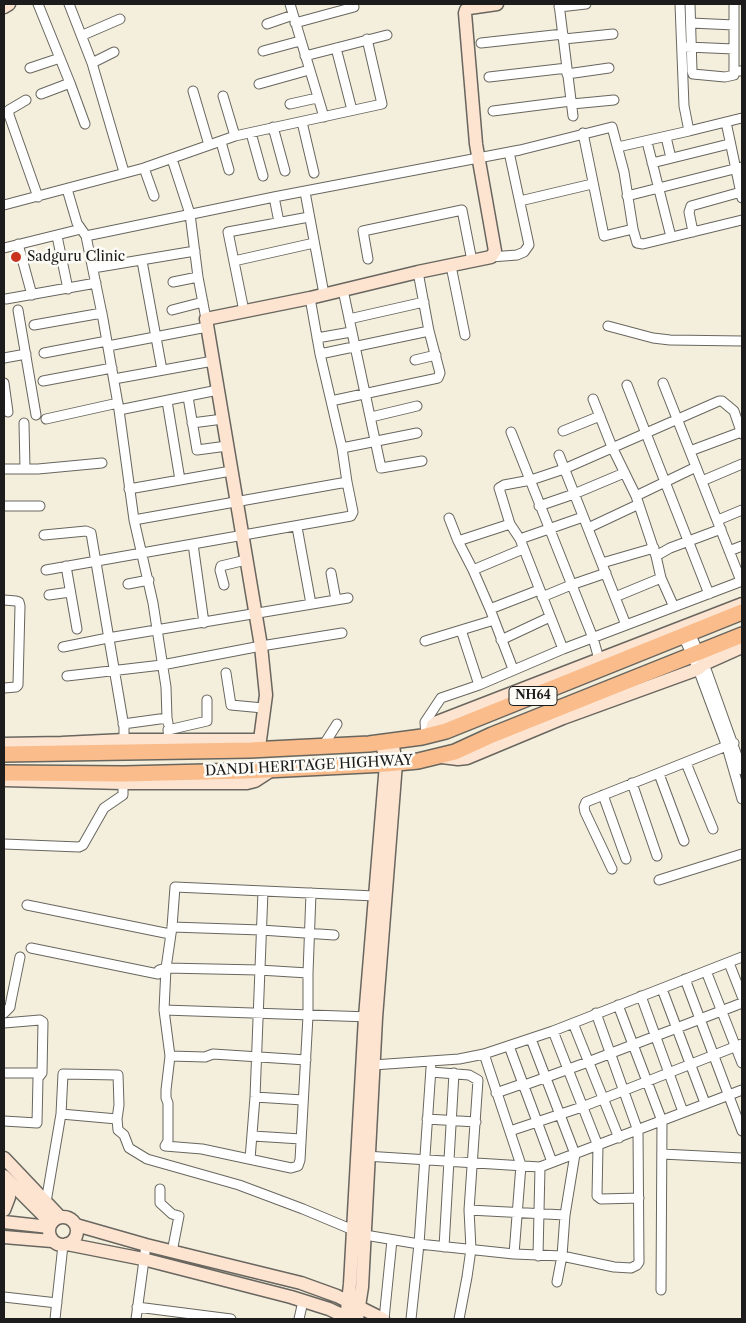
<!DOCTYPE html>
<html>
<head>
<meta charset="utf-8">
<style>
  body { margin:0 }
  #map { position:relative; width:746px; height:1323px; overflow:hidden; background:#f4efdc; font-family:"Libre Caslon Text",serif }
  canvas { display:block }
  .frame { position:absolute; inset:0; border:5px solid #1c1c1c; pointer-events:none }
</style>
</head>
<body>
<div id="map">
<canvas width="746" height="1323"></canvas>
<div class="frame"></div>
</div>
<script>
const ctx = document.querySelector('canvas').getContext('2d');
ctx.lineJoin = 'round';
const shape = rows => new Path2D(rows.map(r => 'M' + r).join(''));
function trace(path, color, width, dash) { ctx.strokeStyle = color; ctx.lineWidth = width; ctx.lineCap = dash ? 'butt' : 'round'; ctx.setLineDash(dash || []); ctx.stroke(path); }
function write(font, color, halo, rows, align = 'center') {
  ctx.font = font + ' "Libre Caslon Text",serif'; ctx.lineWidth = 5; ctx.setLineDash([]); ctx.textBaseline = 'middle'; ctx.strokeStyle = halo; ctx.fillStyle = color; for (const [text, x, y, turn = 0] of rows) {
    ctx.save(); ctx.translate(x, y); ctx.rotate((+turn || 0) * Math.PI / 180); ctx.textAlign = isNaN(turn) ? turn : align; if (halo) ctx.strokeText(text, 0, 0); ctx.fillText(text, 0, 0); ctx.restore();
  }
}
const street = shape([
  [38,4,70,83,85,124],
  [69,4,92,63,124,172],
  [290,4,324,117],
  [559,4,573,116],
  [680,4,684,106,689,131,742,118],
  [690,4,692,71,693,74,725,77,734,75,734,4],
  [559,7,586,4],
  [295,23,354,7],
  [691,23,734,25],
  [267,24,293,15],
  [83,35,120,19],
  [564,39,613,34],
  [481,43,563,34],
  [687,47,734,49],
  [336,48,352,110],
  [263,51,300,41],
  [305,56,387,35],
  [92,63,114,52],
  [30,68,60,58],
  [740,71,742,71],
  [567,74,609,68],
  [489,77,567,68],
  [259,84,309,70],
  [193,91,209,145],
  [41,94,70,83],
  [223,96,235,136],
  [26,100,9,110,9,115,38,197],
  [290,104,317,98],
  [572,104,614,100],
  [493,111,571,101],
  [302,122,314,173],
  [726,122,742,198],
  [273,127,285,171],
  [251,133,263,176],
  [583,133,604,236,633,229],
  [666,137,671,158],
  [221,142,229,170],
  [647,142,671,237],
  [618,147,689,131],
  [172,159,190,214,198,277,206,319],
  [652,163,729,144],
  [144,168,154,196],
  [67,189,77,223,86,236,103,319,119,410,134,520,153,603,166,687,167,718],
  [305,192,324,294],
  [627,196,742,167],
  [274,197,279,222],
  [520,201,592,184],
  [4,205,144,168,235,136,382,104,367,39],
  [693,232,689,212,691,206,741,192],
  [57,236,68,289],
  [86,236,274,197,520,150,612,127,624,172,633,229,637,243,643,244,742,220],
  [18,244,32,295],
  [4,248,81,229],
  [491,257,517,255,524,252,529,245,509,152],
  [368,259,363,231,462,210,472,261],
  [142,261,162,370],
  [234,261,314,243],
  [451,266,465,335],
  [93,268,195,251],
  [173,282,198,277],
  [343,290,381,468,422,461],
  [6,299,96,283],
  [18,310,36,415],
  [172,310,203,302],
  [244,311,228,232,309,217],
  [349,319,424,302],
  [34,325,102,313],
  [608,326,653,338,670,340,742,341],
  [317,338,351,332],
  [108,346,207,327],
  [44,353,107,341],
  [320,354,429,331],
  [4,358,26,354],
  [415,360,436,355],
  [114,379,213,361],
  [43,381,112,368],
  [4,383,8,412],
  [663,383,741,581],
  [627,385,709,594],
  [188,397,197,450,227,446],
  [593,399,612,447,636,496,656,556,661,578,674,607],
  [167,401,180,480],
  [331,401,438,378,440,373,429,331,418,272],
  [119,410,218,390],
  [371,417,417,406],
  [46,419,118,403],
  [24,423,25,469],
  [192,423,223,419],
  [563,431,600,416],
  [511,432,593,638,599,659],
  [342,448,417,433],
  [690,451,741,432],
  [559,455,626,625],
  [4,469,38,469,102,463],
  [702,481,742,464],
  [129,489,231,471],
  [636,496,696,467],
  [4,506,40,506],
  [539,506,574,494,624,473],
  [449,518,458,541,473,570,490,609,513,669],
  [134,520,347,482,342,448,320,354,310,298],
  [718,520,742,510],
  [297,527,311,604],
  [588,528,637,505],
  [44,535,86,531,91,533,124,727,124,740],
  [520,539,583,517],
  [458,541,510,524],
  [193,544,204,623],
  [729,551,742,546],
  [656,556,670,548,721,529],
  [602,563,654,548],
  [66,566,77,629],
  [46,570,351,516,353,512,347,482],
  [473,570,523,549],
  [331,573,336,600],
  [128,584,149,580],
  [224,585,220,570,221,566,246,560],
  [49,595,70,592],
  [542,597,571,585,606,573],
  [615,597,661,578],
  [4,600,16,601,19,602,20,606,18,685,16,687,4,688],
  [490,609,539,590],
  [690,633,706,669,742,770],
  [683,636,698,669,727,747,742,799],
  [501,640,550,617],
  [425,641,494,620],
  [63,647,108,638,348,598],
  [563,649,520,539,510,524,499,488,504,485,531,480,564,469,719,401,722,401,734,411,742,434],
  [226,673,231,705,263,708],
  [67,676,162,665,261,646,342,633],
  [479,685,563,649,742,581],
  [123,724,167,718,168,723],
  [426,736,425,722,441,698,479,685,461,630],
  [169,739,168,730,207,721,207,700],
  [323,746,337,724],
  [686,763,713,829],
  [659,774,684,841],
  [632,783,657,856],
  [603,795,626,859],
  [4,844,79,847,83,845,104,808,123,795,123,783],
  [612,869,585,812,584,807,586,802,734,743],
  [659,880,742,854],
  [311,893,308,973,308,1016,300,1160,298,1166,291,1168,202,1149,165,1146,168,1141,168,1103,166,1098,166,1090,170,1056,164,1010,166,968,172,927,175,887,375,896],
  [27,905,170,934],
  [172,927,261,930,334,935],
  [31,948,158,974,159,970,166,968,259,970,308,973],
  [729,963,742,996],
  [706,971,742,1063],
  [685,979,742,1131],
  [662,989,705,1103],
  [641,996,683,1112],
  [618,1005,662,1121,661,1290],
  [164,1010,370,1017],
  [4,1013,10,1007,11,1001,20,957],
  [4,1023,40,1020,43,1022,42,1073,38,1078,37,1123,4,1121],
  [573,1023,619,1138],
  [553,1031,598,1146,597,1196,601,1199,639,1198],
  [509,1046,552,1162],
  [484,1054,521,1165,514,1254],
  [170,1056,205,1057,213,1054,306,1060],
  [373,1065,459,1059,484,1054,553,1031,742,957],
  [431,1072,469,1075,478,1080,469,1210,471,1249,467,1277,459,1319],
  [4,1073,42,1073],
  [496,1093,519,1085,522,1086,588,1062,742,1003],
  [255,1097,303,1100],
  [61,1114,117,1119],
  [427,1119,476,1122],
  [510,1131,582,1107,742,1044],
  [253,1136,301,1139],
  [662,1154,742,1158],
  [365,1156,540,1167,742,1090],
  [250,1159,255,1097,263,891],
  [160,1189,160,1203,172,1214,179,1216,172,1252],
  [46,1202,61,1114,63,1074,118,1075,119,1105,117,1119,118,1130,124,1135,129,1148,147,1159,239,1185,303,1209,365,1235,419,1244,514,1254,562,1256,565,1215,575,1154,531,1039],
  [469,1210,565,1215],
  [444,1247,454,1073],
  [538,1256,540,1167],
  [557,1282,562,1256,614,1267,631,1268,637,1265,639,1262,638,1131,596,1013],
  [4,1297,57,1303],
  [137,1307,231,1319],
  [55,1319,63,1245],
  [136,1319,146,1245],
  [299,1319,303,1301],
  [384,1319,392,1240],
  [411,1319,419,1244,431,1068]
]);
const secondary = shape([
  [4,7,9,4],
  [430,735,433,725,437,722,742,604],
  [62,743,124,740,260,740,266,695,261,646,206,319,310,298,418,272,491,257,495,251,476,144,465,13,466,10,469,8,497,4],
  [4,744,62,743,67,748],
  [442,757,458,759,467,758,563,718,698,669,704,664,742,647],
  [4,780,123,783,247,783,255,781,272,770],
  [4,1158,60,1217],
  [4,1176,51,1223],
  [4,1210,9,1197,7,1179],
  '49 1231a14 14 0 1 1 28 0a14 14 0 1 1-28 0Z',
  [4,1222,49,1227],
  [76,1225,146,1245,301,1283,337,1296,383,1319],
  [4,1237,52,1241],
  [67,1244,143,1259,291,1297,329,1309,350,1319],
  [346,1319,350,1284,365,1017,386,764,382,742],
  [357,1319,362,1287,376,1018,396,763,392,741]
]);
const highway = shape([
  [4,754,250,750,369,744,422,737,446,731,742,612],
  [4,773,124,774,246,771,386,764,418,761,455,752,492,735,742,635]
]);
const markers = [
  [16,257,6,"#c8321e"]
];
const shields = [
  [533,696,48]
];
const shieldNames = [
  ["NH64",533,696]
];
const poiNames = [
  ["Sadguru Clinic",27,257]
];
const streetNames = [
  ["DANDI HERITAGE HIGHWAY",309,766,-3]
];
trace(street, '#68665f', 11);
trace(secondary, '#68665f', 15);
trace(highway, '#68665f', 18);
trace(street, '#fff', 9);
trace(secondary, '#fde4d1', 12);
trace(highway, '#fabc8b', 15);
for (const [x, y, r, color] of markers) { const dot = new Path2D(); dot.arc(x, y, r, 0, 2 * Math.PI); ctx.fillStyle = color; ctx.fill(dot); trace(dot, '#fdfcf7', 2); }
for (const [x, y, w] of shields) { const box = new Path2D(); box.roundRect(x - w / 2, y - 9.5, w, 19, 4); ctx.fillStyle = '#fdfcf7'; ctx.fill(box); trace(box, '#1c1c1c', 1); }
write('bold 12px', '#1c1c1c', null, shieldNames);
write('14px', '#1c1c1c', '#fdfcf7', poiNames, 'left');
write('14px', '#1c1c1c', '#fdfcf7', streetNames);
</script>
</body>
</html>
